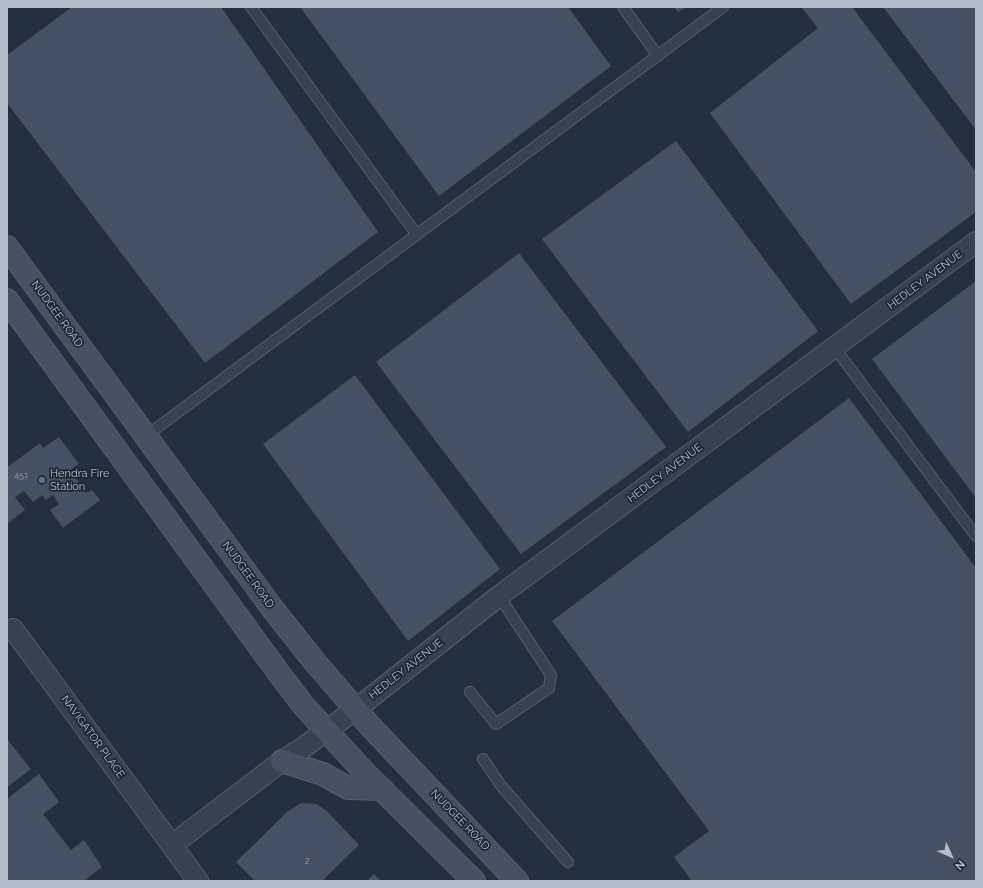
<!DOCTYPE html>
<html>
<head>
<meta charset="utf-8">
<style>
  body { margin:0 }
  #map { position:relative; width:983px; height:888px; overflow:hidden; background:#242f3e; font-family:Raleway,sans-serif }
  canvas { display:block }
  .frame { position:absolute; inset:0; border:8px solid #b4bcc9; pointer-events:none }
  .north { position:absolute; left:931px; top:836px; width:40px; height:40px; -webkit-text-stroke:3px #1d2633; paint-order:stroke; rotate:135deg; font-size:11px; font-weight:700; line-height:16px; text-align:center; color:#b4bcc9 }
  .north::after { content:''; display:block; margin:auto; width:14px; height:18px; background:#b4bcc9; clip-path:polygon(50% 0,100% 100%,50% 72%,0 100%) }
</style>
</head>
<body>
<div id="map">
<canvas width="983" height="888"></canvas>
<div class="frame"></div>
<div class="north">N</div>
</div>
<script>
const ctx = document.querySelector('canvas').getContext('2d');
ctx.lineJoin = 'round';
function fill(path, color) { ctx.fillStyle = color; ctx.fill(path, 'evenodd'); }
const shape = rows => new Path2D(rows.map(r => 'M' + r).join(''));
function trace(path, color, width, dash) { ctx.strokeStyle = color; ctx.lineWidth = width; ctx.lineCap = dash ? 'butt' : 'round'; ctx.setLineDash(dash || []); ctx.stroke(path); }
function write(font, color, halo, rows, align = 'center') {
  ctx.font = font + ' Raleway,sans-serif'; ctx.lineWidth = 3.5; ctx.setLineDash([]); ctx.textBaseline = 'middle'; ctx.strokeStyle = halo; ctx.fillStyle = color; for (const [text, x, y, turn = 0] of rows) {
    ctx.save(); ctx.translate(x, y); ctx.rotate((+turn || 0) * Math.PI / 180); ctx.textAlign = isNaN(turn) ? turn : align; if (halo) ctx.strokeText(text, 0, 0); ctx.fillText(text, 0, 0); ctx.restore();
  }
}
const building = shape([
  [72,7,221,7,378,232,205,363,7,103,7,55],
  [300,7,568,7,611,66,439,196],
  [674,7,686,7,678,12],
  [801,7,852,7,976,172,976,212,851,304,710,113,818,28],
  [883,7,976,7,976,130],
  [676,141,818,331,688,432,542,239],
  [519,253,666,447,521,554,376,362],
  [976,281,976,498,872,359],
  [355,375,500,569,408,641,263,444],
  [849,398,976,568,976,881,692,881,674,857,709,831,552,621],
  [59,437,79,464,70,470,87,493,92,490,100,500,63,528,50,510,59,504,53,495,46,500,42,495,33,502,24,491,15,497,25,510,7,524,7,464,9,466,40,443,43,448],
  [7,739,31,769,7,787],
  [39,774,59,802,43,814,71,850,84,840,102,867,84,881,7,881,7,799],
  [301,803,316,804,326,810,359,845,322,881,255,881,236,862,287,812],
  [374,874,381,881,367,881]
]);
const lane = shape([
  [251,7,417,235],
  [623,7,658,56],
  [834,347,976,536],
  [146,436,723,7],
  [470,692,496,724,549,688,551,675,499,596],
  [483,759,502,787,568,862]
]);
const street = shape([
  [13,629,198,881],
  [172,845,282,761,304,747,356,709,499,596,976,242]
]);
const secondary = shape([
  [7,247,272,608,314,661,370,726,517,881],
  [7,300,278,672,303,705,366,774,474,881],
  [282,761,323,774,348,788,382,789]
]);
const markers = [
  [42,480,4,"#5c6f8a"]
];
const numberNames = [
  ["451",21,475],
  ["2",307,861]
];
const streetNames = [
  ["HEDLEY AVENUE",925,280,-37],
  ["NUDGEE ROAD",57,314,54],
  ["HEDLEY AVENUE",665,473,-37],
  ["NUDGEE ROAD",248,575,54],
  ["HEDLEY AVENUE",406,669,-38],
  ["NAVIGATOR PLACE",93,737,54],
  ["NUDGEE ROAD",460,820,46]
];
const poiNames = [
  ["Hendra Fire",50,474],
  ["Station",50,487]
];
fill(building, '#455162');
trace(lane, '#565f6c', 12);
trace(street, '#565f6c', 22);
trace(secondary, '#565f6c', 24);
trace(lane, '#38414e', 10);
trace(street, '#38414e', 20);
trace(secondary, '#465061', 22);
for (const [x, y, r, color] of markers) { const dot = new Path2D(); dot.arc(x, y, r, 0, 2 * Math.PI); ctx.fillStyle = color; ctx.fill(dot); trace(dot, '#1d2633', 1.5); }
write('9px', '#98a1af', null, numberNames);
write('11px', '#b4bcc9', '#1d2633', streetNames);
write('11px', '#b4bcc9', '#1d2633', poiNames, 'left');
</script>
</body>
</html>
